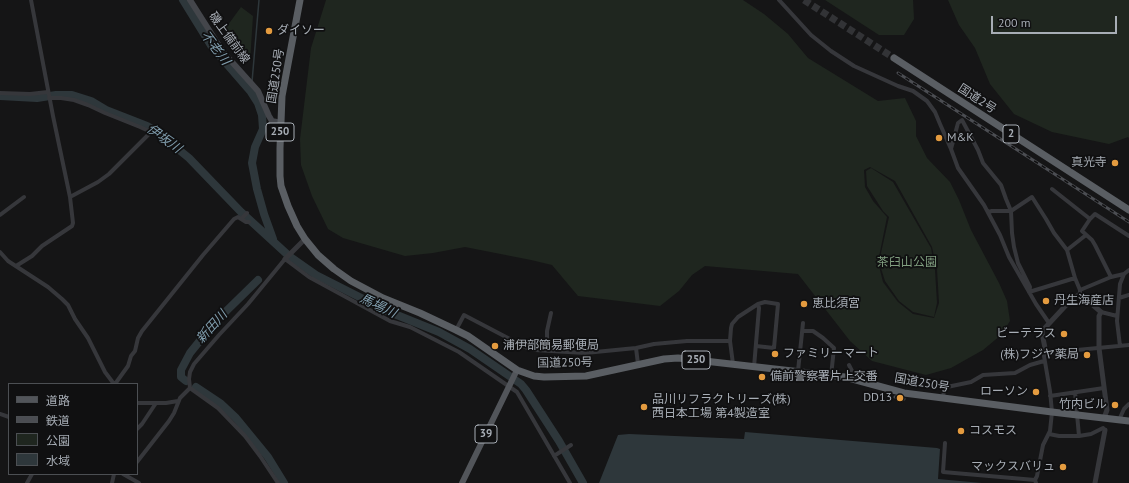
<!DOCTYPE html>
<html>
<head>
<meta charset="utf-8">
<style>
  body { margin:0 }
  #map { position:relative; width:1129px; height:483px; overflow:hidden; background:#151516; font-family:"PT Sans","Noto Sans JP",sans-serif }
  canvas { display:block }
  .legend { position:absolute; left:8px; top:383px; width:130px; height:92px; box-sizing:border-box; background:#101011; border:1px solid #4c4f53; margin:0; padding:5px 7px; list-style:none; font-size:12px; color:#a7adb5 }
  .legend li { display:flex; align-items:center; gap:8px; height:20px }
  .legend b { width:20px; border:1px solid #4c4f53 }
  .scale { position:absolute; left:991px; top:16px; width:126px; height:18px; box-sizing:border-box; border:2px solid #a7adb5; border-top:0; padding-left:5px; font-size:12px; line-height:14px; white-space:nowrap; color:#a7adb5; -webkit-text-stroke:3px #101011; paint-order:stroke }
</style>
</head>
<body>
<div id="map">
<canvas width="1129" height="483"></canvas>
<ul class="legend">
<li><b style="height:5px;background:#52555a"></b>道路</li>
<li><b style="height:5px;background:#4b4d52"></b>鉄道</li>
<li><b style="height:11px;background:#1f261f"></b>公園</li>
<li><b style="height:11px;background:#2e373b"></b>水域</li>
</ul>
<div class="scale">200 m</div>
</div>
<script>
const ctx = document.querySelector('canvas').getContext('2d');
ctx.lineJoin = 'round';
function fill(path, color) { ctx.fillStyle = color; ctx.fill(path, 'evenodd'); }
const shape = rows => new Path2D(rows.map(r => 'M' + r).join(''));
function trace(path, color, width, dash) { ctx.strokeStyle = color; ctx.lineWidth = width; ctx.lineCap = dash ? 'butt' : 'round'; ctx.setLineDash(dash || []); ctx.stroke(path); }
function write(font, color, halo, rows, align = 'center') {
  ctx.font = font + ' "PT Sans","Noto Sans JP",sans-serif'; ctx.lineWidth = 3.5; ctx.setLineDash([]); ctx.textBaseline = 'middle'; ctx.strokeStyle = halo; ctx.fillStyle = color; for (const [text, x, y, turn = 0] of rows) {
    ctx.save(); ctx.translate(x, y); ctx.rotate((+turn || 0) * Math.PI / 180); ctx.textAlign = isNaN(turn) ? turn : align; if (halo) ctx.strokeText(text, 0, 0); ctx.fillText(text, 0, 0); ctx.restore();
  }
}
const green = shape([
  [326,0,743,0,764,14,788,34,808,58,878,101,905,98,916,121,916,136,927,158,950,182,959,200,971,230,999,283,1007,301,1010,321,1001,335,983,350,951,368,926,375,872,361,850,341,798,274,705,266,692,275,679,291,660,306,578,296,552,265,531,260,465,247,433,253,405,256,343,238,328,229,312,196,301,165,300,139,311,48],
  [870,167,895,181,932,247,937,269,939,303,934,318,913,314,898,302,883,282,878,262,887,217,873,201,865,187,864,170],
  [825,0,913,0,914,19,904,35,879,35],
  [948,0,1129,0,1129,138,1128,137,1109,144,1052,132,1014,114,990,84,975,48,959,25],
  [241,7,253,16,250,62,225,29],
  [871,168,893,182,931,248,935,270,937,303,934,317,913,312,899,301,885,281,879,262,889,217,883,211,867,186,866,171]
]);
const water = shape([
  [745,432,937,448,940,449,938,479,982,483,599,483,618,435,629,434,744,439]
]);
const stream = shape([
  [252,82,259,0],
  [251,92,251,88]
]);
const river = shape([
  [183,0,212,47,251,92,258,103,262,115,263,129,255,147,252,163,257,189,264,214,273,239],
  [0,96,37,98,56,95,72,95,91,101,106,110,147,126,157,132,189,158,241,212,289,256,316,275,387,311,439,332,470,349,521,384,526,390,559,441,583,483],
  [186,381,181,377,181,370,190,353,215,322,258,280],
  [196,387,220,403,236,418,268,457,284,483]
]);
const trunkTunnel = shape([
  [804,0,894,58]
]);
const minor = shape([
  [779,0,811,35,831,51,854,66,898,86,913,91,927,101,935,112,940,124,951,149,958,168,984,205,1000,235,1009,257,1036,304,1049,323],
  [0,93,30,94,48,92],
  [49,98,61,98,74,100,88,105,105,113,140,127,151,132],
  [951,149,958,123,962,120,978,150,983,163,1001,185,1006,199,1011,211,1012,233,1014,247,1018,263,1030,287,1029,292,1075,278],
  [1052,189,1090,219,1095,214,1129,236],
  [70,197,98,182,109,174,151,132,155,127],
  [988,212,992,211,1011,211,1032,197,1046,219,1054,233,1067,250,1075,278,1080,290],
  [0,215,24,197],
  [243,217,247,213],
  [1090,219,1082,231,1092,240,1095,245,1111,277],
  [1067,250,1086,235],
  [0,252,8,261,48,287,62,299,68,305,75,319,88,338,105,372,114,384],
  [16,266,32,256,42,246,72,226,73,223,70,197,53,116,31,0],
  [1080,292,1080,290,1111,277,1124,274],
  [1119,298,1129,295],
  [1101,312,1117,316],
  [456,330,464,315,527,348,535,350,585,353,636,348,654,344,687,341,730,341],
  [803,331,813,331,823,338,834,348,831,376],
  [1120,346,1117,321,1120,284,1124,274,1129,270],
  [636,348,638,364],
  [549,350,547,343,547,331,551,313],
  [733,364,730,341,731,328,732,324,738,317,758,304,765,302,778,304,774,348,756,346],
  [849,365,853,373,853,380],
  [754,367,759,308,758,304],
  [798,371,803,323],
  [115,384,128,366,131,356,135,351,138,338,142,331,203,255,234,219,238,217,246,222,249,222],
  [1075,392,1079,436],
  [1050,396,1104,388],
  [943,398,944,390,947,387,971,382,983,375,1015,373,1030,365,1044,361],
  [137,403,166,403,178,401],
  [0,414,9,417],
  [1119,420,1124,409,1129,404],
  [137,429,142,424,156,403],
  [1049,434,1059,436,1079,436,1091,434,1103,428],
  [945,443,943,472,1035,480],
  [554,456,571,445],
  [137,462,169,421,174,413,180,398,190,388],
  [123,474,139,483],
  [27,483,32,474],
  [112,483,114,474],
  [278,483,260,456,245,436,218,408,190,388,189,379,190,372,194,364,219,335,248,304,285,259,309,277,390,321,410,327,459,352,517,392,570,483],
  [1036,483,1035,480,1037,476,1043,445,1050,431,1052,412,1050,391,1044,356,1046,353,1129,345]
]);
const tertiary = shape([
  [285,259,305,239],
  [1046,353,1042,333,1043,330,1069,302,1077,296,1080,294,1101,312,1099,316,1099,348,1107,410,1104,418],
  [1095,483,1105,430]
]);
const secondary = shape([
  [190,0,223,52,258,91,269,116,272,121,281,123]
]);
const primary = shape([
  [462,483,517,370]
]);
const trunk = shape([
  [300,0,282,96,280,148,280,176,281,186,288,206,297,226,305,239,318,255,334,269,351,281,383,298,420,313,456,330,468,336,517,370,534,376,544,377,586,376,664,359,678,358,845,377,904,393,1052,412,1129,421],
  [894,58,1129,210]
]);
const rail = shape([
  [898,73,1129,222],
  [895,397,904,399]
]);
const markers = [
  [269,31,4,"#e49b3f"],
  [939,138,4,"#e49b3f"],
  [1115,163,4,"#e49b3f"],
  [1046,301,4,"#e49b3f"],
  [804,304,4,"#e49b3f"],
  [1064,334,4,"#e49b3f"],
  [495,346,4,"#e49b3f"],
  [775,354,4,"#e49b3f"],
  [1087,355,4,"#e49b3f"],
  [762,377,4,"#e49b3f"],
  [1036,392,4,"#e49b3f"],
  [900,398,4,"#e49b3f"],
  [1115,405,4,"#e49b3f"],
  [644,407,4,"#e49b3f"],
  [961,431,4,"#e49b3f"],
  [1063,467,4,"#e49b3f"]
];
const shields = [
  [280,132,28],
  [1011,134,16],
  [696,360,28],
  [486,434,22]
];
const shieldNames = [
  ["250",280,132],
  ["2",1011,134],
  ["250",696,360],
  ["39",486,434]
];
const poiNames = [
  ["ダイソー",277,31],
  ["M&K",947,138],
  ["真光寺",1107,163,"right"],
  ["丹生海産店",1054,301],
  ["恵比須宮",812,304],
  ["ビーテラス",1056,334,"right"],
  ["浦伊部簡易郵便局",503,346],
  ["ファミリーマート",783,354],
  ["(株)フジヤ薬局",1079,355,"right"],
  ["備前警察署片上交番",770,377],
  ["ローソン",1028,392,"right"],
  ["DD13",892,398,"right"],
  ["品川リフラクトリーズ(株)",652,400],
  ["西日本工場 第4製造室",652,414],
  ["竹内ビル",1107,405,"right"],
  ["コスモス",969,431],
  ["マックスバリュ",1055,467,"right"]
];
const streetNames = [
  ["磯上備前線",229,38,54],
  ["国道250号",276,76,-81],
  ["国道2号",977,99,33],
  ["国道250号",565,363,-1],
  ["国道250号",922,383,10]
];
const parkNames = [
  ["茶臼山公園",907,263]
];
const waterNames = [
  ["不老川",215,48,53],
  ["伊坂川",164,139,36],
  ["馬場川",378,306,25],
  ["新田川",212,327,-48]
];
fill(green, '#1f261f');
fill(water, '#2e373b');
trace(stream, '#2e373b', 1.5);
trace(river, '#2e373b', 8);
trace(trunkTunnel, '#323336', 7, [7, 3.5]);
trace(minor, '#36373b', 4);
trace(tertiary, '#36373b', 5);
trace(secondary, '#44464b', 6);
trace(primary, '#52555a', 6);
trace(trunk, '#5a5e63', 7);
trace(rail, '#4b4d52', 3);
trace(rail, '#101011', 1.5, [4.5]);
for (const [x, y, r, color] of markers) { const dot = new Path2D(); dot.arc(x, y, r, 0, 2 * Math.PI); ctx.fillStyle = color; ctx.fill(dot); trace(dot, '#101011', 1.5); }
for (const [x, y, w] of shields) { const box = new Path2D(); box.roundRect(x - w / 2, y - 9, w, 18, 3); ctx.fillStyle = '#101011'; ctx.fill(box); trace(box, '#a7adb5', 1); }
write('bold 11px', '#a7adb5', null, shieldNames);
write('12px', '#a7adb5', '#101011', poiNames, 'left');
write('12px', '#a7adb5', '#101011', streetNames);
write('12px', '#819f80', '#101011', parkNames);
write('italic 13px', '#819eae', '#101011', waterNames);
</script>
</body>
</html>
